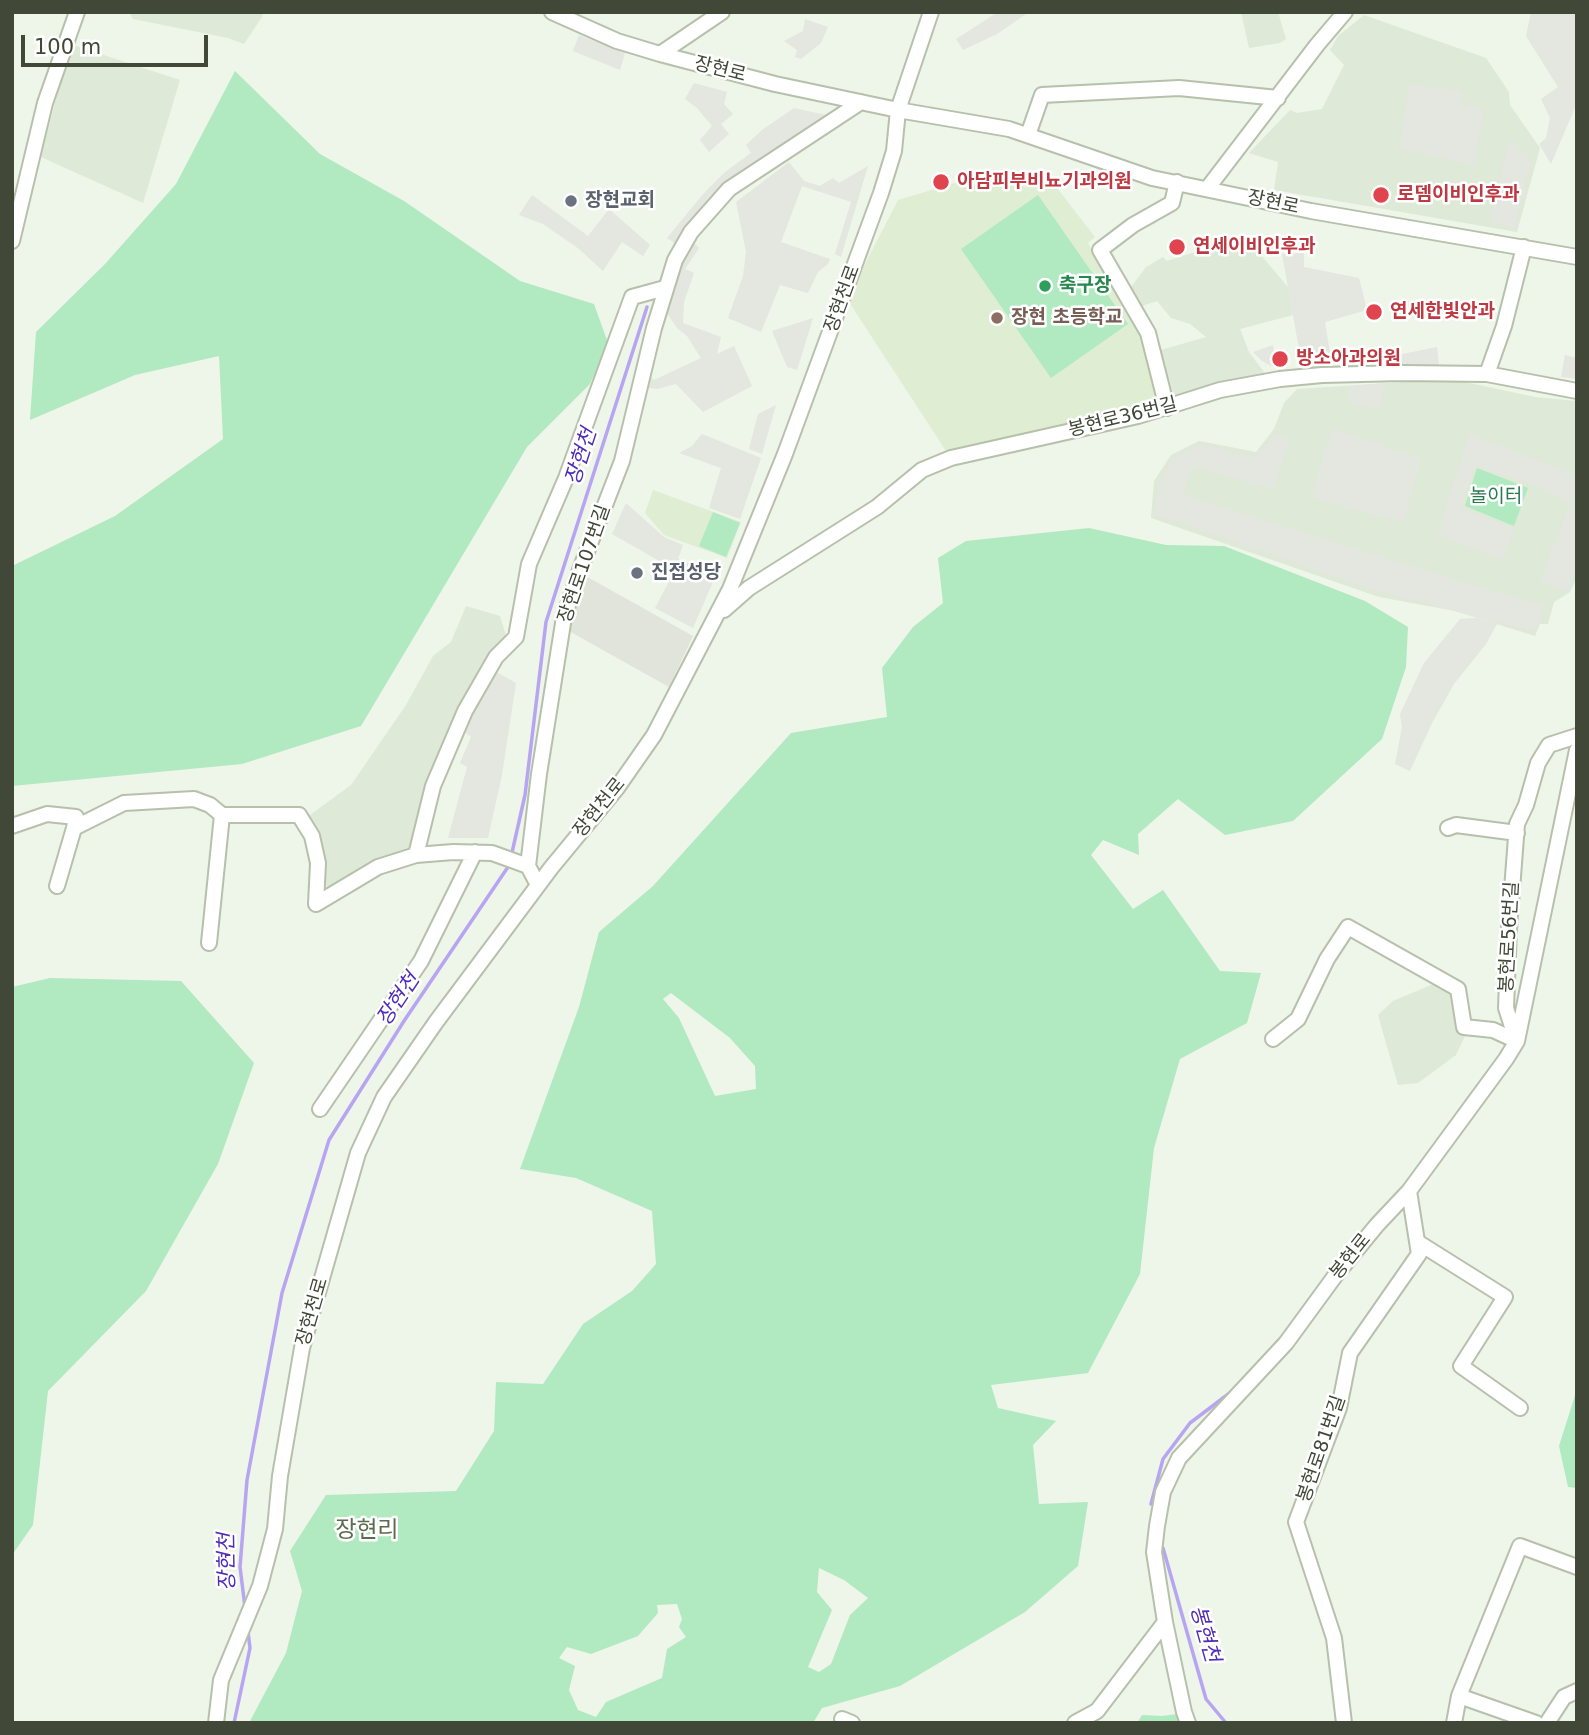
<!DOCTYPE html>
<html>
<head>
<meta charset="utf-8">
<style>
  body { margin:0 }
  #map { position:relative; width:1589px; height:1735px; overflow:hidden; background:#eef5e9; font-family:"DejaVu Sans",sans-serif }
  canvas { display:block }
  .frame { position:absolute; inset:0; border:14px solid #414837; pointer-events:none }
  .scale { position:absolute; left:21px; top:35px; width:187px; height:32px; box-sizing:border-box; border:4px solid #414837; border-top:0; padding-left:9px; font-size:21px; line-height:24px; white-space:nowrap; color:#414837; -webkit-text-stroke:5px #fff; paint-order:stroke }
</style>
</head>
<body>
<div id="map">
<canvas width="1589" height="1735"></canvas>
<div class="frame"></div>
<div class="scale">100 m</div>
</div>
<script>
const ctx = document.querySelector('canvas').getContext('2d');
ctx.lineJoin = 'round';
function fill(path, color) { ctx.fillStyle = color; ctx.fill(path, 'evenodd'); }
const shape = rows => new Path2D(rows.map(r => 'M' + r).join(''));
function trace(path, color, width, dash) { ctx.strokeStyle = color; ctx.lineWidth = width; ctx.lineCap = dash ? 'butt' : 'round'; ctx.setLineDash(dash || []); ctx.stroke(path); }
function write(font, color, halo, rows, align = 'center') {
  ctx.font = font + ' "DejaVu Sans","Noto Sans KR",sans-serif'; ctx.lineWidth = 5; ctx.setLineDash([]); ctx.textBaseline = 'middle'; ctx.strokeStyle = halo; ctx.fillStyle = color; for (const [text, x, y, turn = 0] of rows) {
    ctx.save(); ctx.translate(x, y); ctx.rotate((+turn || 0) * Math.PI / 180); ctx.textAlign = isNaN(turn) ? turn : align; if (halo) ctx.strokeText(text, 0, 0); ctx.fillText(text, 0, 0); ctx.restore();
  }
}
const residential = shape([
  [129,12,263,12,262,17,244,44,228,38,133,19],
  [1241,12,1278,12,1286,39,1280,43,1249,48],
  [1364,15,1486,58,1509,92,1510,105,1540,148,1517,232,1274,190,1278,162,1249,153,1290,110,1297,113,1322,109,1344,65,1330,50,1338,36],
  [70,44,180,80,143,203,41,157],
  [1249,241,1288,287,1293,315,1240,329,1249,352,1267,376,1175,400,1161,350,1206,337,1190,324,1171,318,1157,301,1139,307,1128,291,1146,267,1163,257,1167,261,1205,249],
  [1451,379,1535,397,1577,401,1577,577,1570,592,1554,602,1548,624,1540,624,1535,636,1455,611,1379,597,1151,518,1154,481,1171,455,1199,441,1256,452,1274,429,1284,403,1297,389],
  [466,606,500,616,507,639,417,823,410,848,378,860,339,885,329,888,322,883,321,833,306,818,351,785,406,705,433,656,451,642],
  [1438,982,1455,991,1466,1034,1456,1055,1418,1083,1398,1085,1378,1015,1393,1001]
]);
const industrial = shape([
  [582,574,693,636,669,687,569,631,572,601]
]);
const education = shape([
  [995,171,997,187,1047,175,1095,237,1088,243,1146,337,1161,392,1154,406,946,451,847,299,898,200],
  [653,490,741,522,727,558,664,535,645,513]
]);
const green = shape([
  [235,71,320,154,404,201,520,281,594,304,608,343,590,384,527,447,361,726,242,764,12,786,12,566,115,516,223,439,219,356,135,375,30,420,36,332,105,264,176,184],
  [1038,195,1128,324,1051,378,961,249],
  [1477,468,1528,488,1514,526,1465,506],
  [713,512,740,523,726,557,699,546],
  [1089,528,1166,545,1224,546,1365,601,1408,627,1406,667,1382,739,1293,821,1225,835,1178,799,1138,834,1139,855,1103,840,1091,855,1133,909,1163,890,1220,971,1261,973,1247,1023,1180,1059,1154,1148,1140,1274,1088,1373,991,1385,998,1408,1056,1421,1033,1445,1039,1504,1088,1502,1078,1566,1025,1612,900,1686,822,1708,813,1723,249,1723,286,1653,302,1591,290,1551,326,1495,456,1491,494,1431,496,1382,543,1384,583,1324,632,1291,656,1264,652,1211,576,1178,520,1169,579,1007,599,932,653,886,791,733,887,717,882,668,913,627,943,603,938,558,966,541],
  [671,993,730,1038,755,1066,756,1089,715,1096,679,1018,663,999],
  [819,1568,844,1580,868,1598,850,1615,831,1664,819,1672,808,1667,832,1610,817,1592],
  [677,1604,682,1619,679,1627,686,1637,667,1649,662,1678,606,1702,596,1717,578,1710,569,1690,575,1666,559,1658,567,1647,591,1654,638,1636,658,1613,657,1605],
  [50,978,181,981,254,1063,218,1164,146,1291,48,1391,33,1525,12,1555,12,987],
  [1577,1389,1577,1488,1568,1487,1559,1446],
  [1178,1714,1180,1723,1137,1723,1142,1715,1162,1716]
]);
const parking = shape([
  [998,12,1029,12,997,34,963,50,956,39],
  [1531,12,1577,12,1576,105,1551,164,1539,144,1546,138,1550,118,1541,99,1558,87,1526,36],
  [805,19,828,27,821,43,801,59,795,57,797,50,784,41,803,31],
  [579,35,625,53,620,70,573,51],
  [694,83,727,92,724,104,733,114,721,124,729,134,709,152,700,140,712,126,697,108,685,99],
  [1410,84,1462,91,1460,104,1484,109,1475,165,1399,149],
  [794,108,830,116,731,195,680,247,667,238,704,193,725,172,751,153,746,145,762,130],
  [1509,138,1532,161,1514,228,1490,221],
  [789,162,804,181,820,186,833,178,839,183,868,166,841,257,835,254,851,202,802,186,781,242,830,259,828,264,818,272,808,293,780,285,761,332,728,318,743,276,746,252,736,202],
  [532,195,588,236,609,209,650,245,643,256,622,242,603,271,579,249,543,224,519,215],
  [694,243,699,248,685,269,694,273,684,302,683,323,721,337,717,354,734,346,752,386,703,412,676,384,657,389,643,387,648,372,654,380,701,358,687,336,677,328,665,310,672,284,683,260],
  [1304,253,1304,267,1359,278,1367,310,1325,322,1332,365,1303,371,1282,254],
  [813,318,797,370,787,367,772,331],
  [1273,345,1276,368,1262,361,1253,352],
  [1437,347,1439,366,1398,366,1397,355],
  [1565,355,1577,358,1577,379,1561,377],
  [1386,383,1380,409,1347,402,1351,386],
  [776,405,762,454,749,449,758,414],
  [1332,428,1422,459,1403,523,1310,497],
  [702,434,761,458,740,519,709,508,721,468,679,453,692,446],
  [1274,434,1290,436,1274,490,1192,466,1183,495,1479,587,1544,605,1535,632,1374,590,1154,514,1158,488,1172,459,1200,444,1255,457],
  [1469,434,1577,475,1577,570,1567,592,1540,581,1570,502,1530,484,1475,466,1461,508,1515,529,1504,560,1437,535],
  [626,503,664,537,683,545,678,559,716,575,693,628,655,608,675,570,612,534],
  [1476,618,1497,624,1486,644,1454,684,1432,723,1410,771,1395,764,1402,727,1400,714,1424,663,1460,619],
  [496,672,516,683,502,775,488,838,448,838,467,767,460,763,471,737,462,730]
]);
const stream = shape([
  [511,857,525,795,546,622,647,307],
  [1151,1504,1163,1459,1190,1423,1235,1389],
  [1163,1548,1206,1699,1226,1723],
  [245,1607,240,1567,247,1480,282,1293,329,1140,404,1021,510,864],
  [234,1723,250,1648,248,1632]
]);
const street = shape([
  [552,12,617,41,660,54,775,84,898,110,1009,129,1152,178,1311,211,1577,257],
  [660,54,722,12],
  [1028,135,1042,95,1179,88,1278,98],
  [1207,189,1317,45,1345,12],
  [12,241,45,103,77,12],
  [1487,374,1504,326,1524,247],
  [1167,408,1148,333,1100,250,1133,225,1172,203,1177,182],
  [724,610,749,588,877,507,922,470,951,458,1138,416,1220,390,1280,379,1322,375,1402,373,1487,374,1577,391],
  [12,826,47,814,76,817,74,828,124,803,194,799,210,805,222,815,299,815,312,836,318,863,316,904],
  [1448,828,1456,825,1517,833],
  [416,855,433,786,465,711,496,657,516,637,529,564,566,478,632,297,665,288],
  [538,885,528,866,539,774,564,617,581,567,622,461,654,328,675,260,691,232,729,189,861,102],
  [57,886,74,828],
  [316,904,378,867,416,855,453,852,492,853,528,866],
  [209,943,222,815],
  [1273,1039,1298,1019,1327,959,1348,927,1458,989,1464,1027,1493,1030,1517,1041],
  [1516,1039,1506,1008,1509,929,1517,824,1526,805,1538,763,1549,745,1577,736],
  [320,1109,421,961,475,852],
  [1419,1243,1505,1297,1461,1366,1520,1408],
  [1165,1622,1184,1712,1188,1723],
  [1459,1696,1520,1546,1577,1567],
  [842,1719,852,1723],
  [216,1723,221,1680,260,1586,275,1529,280,1476,302,1348,358,1153,384,1097,436,1022,551,868,617,788,654,735,730,589,785,454,881,193,894,151,898,110,931,12],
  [1075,1723,1097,1711,1165,1622,1154,1552,1157,1526,1163,1492,1179,1458,1286,1343,1335,1276,1377,1225,1409,1191,1506,1059,1517,1041,1577,750],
  [1344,1723,1334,1638,1296,1522,1339,1408,1350,1353,1419,1254,1409,1191],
  [1454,1723,1459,1696,1536,1723],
  [1547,1723,1564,1697,1577,1691]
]);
const markers = [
  [941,182,9,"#e0444e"],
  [1381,195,9,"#e0444e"],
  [571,201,7,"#6b7280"],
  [1177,247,9,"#e0444e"],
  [1045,286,7,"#2e9e5b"],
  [1374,312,9,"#e0444e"],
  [997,318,7,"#8d6e63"],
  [1280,359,9,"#e0444e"],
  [637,573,7,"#6b7280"]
];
const streetNames = [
  ["장현로",720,70,14],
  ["장현로",1273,203,12],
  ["장현천로",843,299,-70],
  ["봉현로36번길",1123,418,-14],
  ["장현로107번길",585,564,-71],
  ["장현천로",600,808,-51],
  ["봉현로56번길",1510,937,-87],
  ["봉현로",1351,1257,-51],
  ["장현천로",313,1312,-74],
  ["봉현로81번길",1322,1449,-71]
];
const healthNames = [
  ["아담피부비뇨기과의원",957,182],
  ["로뎀이비인후과",1397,195],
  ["연세이비인후과",1193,247],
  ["연세한빛안과",1390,312],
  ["방소아과의원",1296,359]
];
const worshipNames = [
  ["장현교회",585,201],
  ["진접성당",651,573]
];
const leisureNames = [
  ["축구장",1059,286]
];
const educationNames = [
  ["장현 초등학교",1011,318]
];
const parkNames = [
  ["놀이터",1496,497]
];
const waterNames = [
  ["장현천",582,457,-72],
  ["장현천",399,1000,-56],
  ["장현천",228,1562,-91],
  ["봉현천",1204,1634,74]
];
const quarterNames = [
  ["장현리",367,1531]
];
fill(residential, '#dfe9d7');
fill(industrial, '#e0e4da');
fill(education, '#dfeed3');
fill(green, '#b1e9c1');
fill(parking, '#e4e6e0');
trace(stream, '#b8a5f2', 3.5);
trace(street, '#b6c0ab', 18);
trace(street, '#fff', 14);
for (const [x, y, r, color] of markers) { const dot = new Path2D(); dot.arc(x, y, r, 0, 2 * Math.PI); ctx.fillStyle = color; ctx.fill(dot); trace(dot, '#fff', 2.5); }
write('19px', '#414837', '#fff', streetNames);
write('bold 19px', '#be3a42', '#fff', healthNames, 'left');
write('bold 19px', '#5b616d', '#fff', worshipNames, 'left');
write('bold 19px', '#27864d', '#fff', leisureNames, 'left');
write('bold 19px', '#785e54', '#fff', educationNames, 'left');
write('19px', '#297c4f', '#fff', parkNames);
write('italic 21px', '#512eb7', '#fff', waterNames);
write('23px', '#5f6b4e', '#fff', quarterNames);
</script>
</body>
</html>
